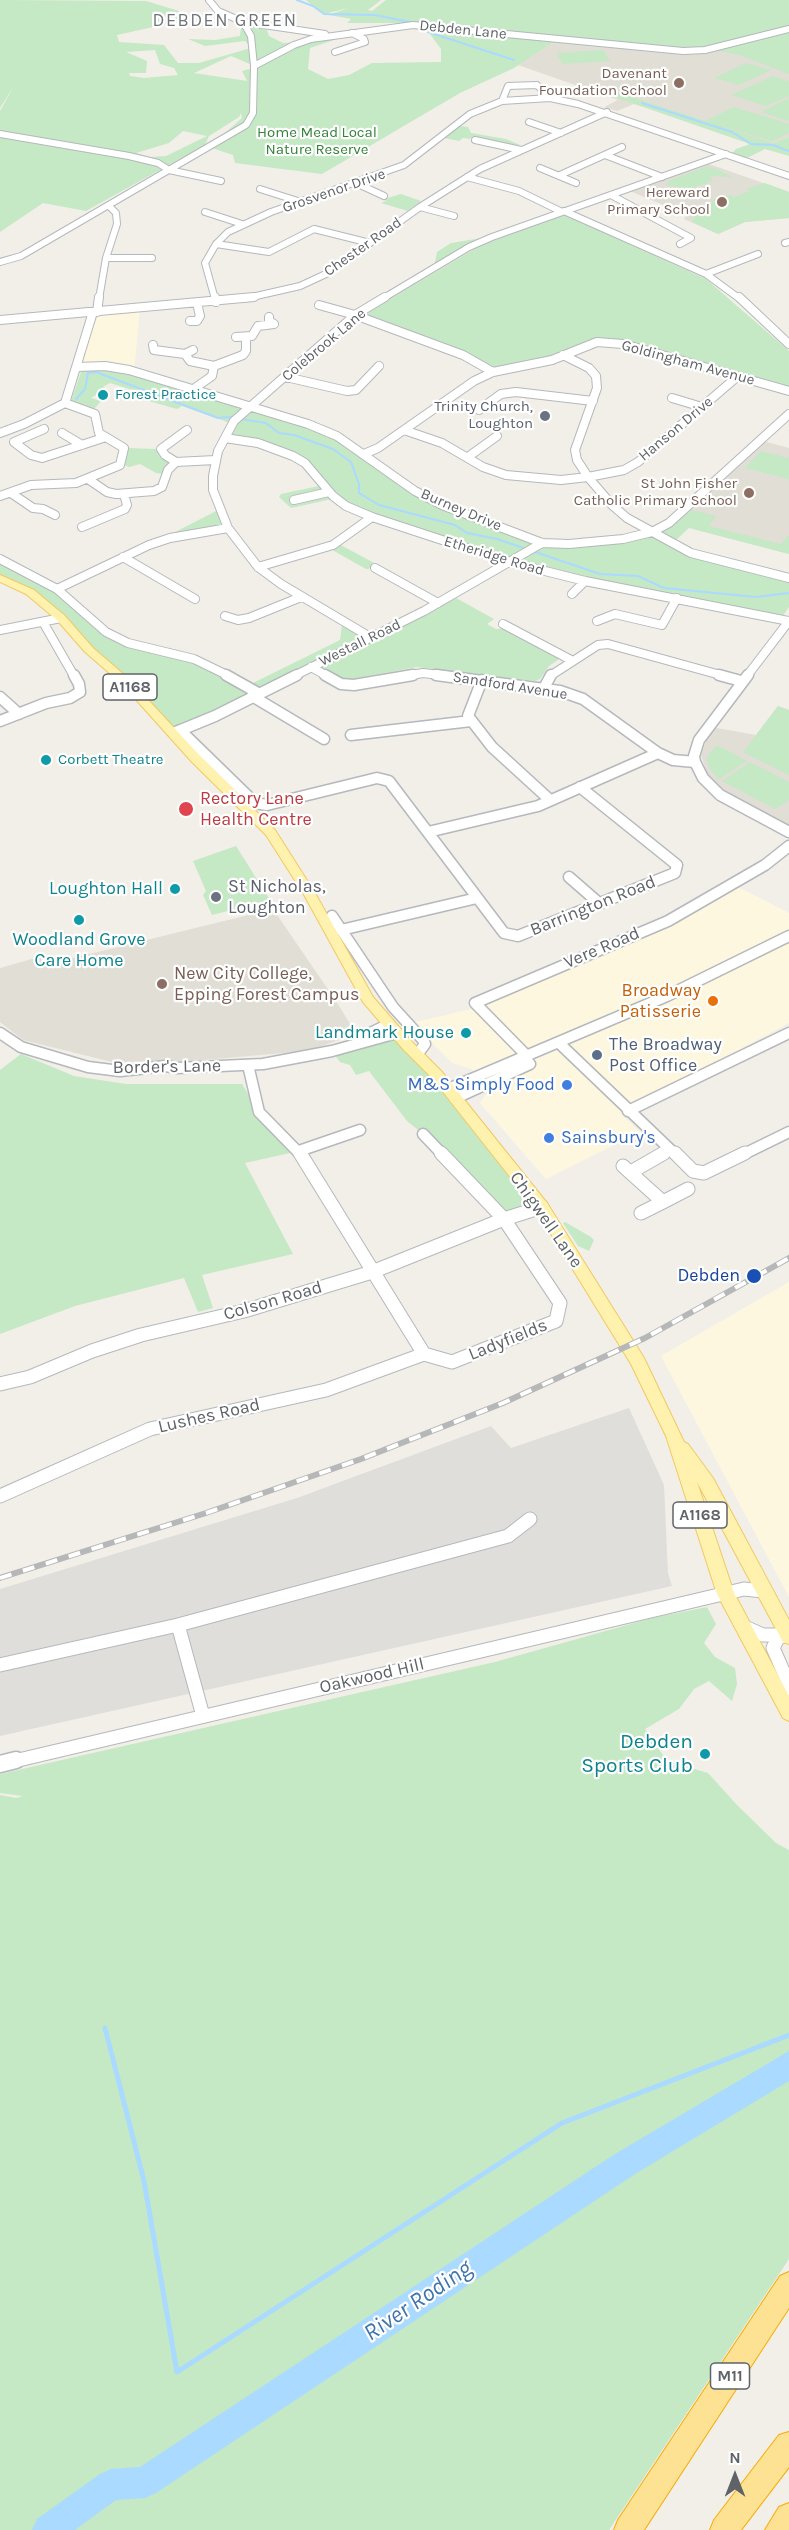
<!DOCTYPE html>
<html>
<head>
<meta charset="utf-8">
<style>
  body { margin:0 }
  #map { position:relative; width:789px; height:2530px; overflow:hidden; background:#f1efe8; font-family:Karla,sans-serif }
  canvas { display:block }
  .north { position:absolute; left:705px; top:2446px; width:60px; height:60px; -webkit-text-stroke:4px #fff; paint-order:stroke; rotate:0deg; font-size:16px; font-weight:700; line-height:24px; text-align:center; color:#5f6368 }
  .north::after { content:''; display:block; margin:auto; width:21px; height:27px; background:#5f6368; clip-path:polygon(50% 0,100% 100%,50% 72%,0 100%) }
</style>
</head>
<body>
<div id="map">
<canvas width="789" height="2530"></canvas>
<div class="north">N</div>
</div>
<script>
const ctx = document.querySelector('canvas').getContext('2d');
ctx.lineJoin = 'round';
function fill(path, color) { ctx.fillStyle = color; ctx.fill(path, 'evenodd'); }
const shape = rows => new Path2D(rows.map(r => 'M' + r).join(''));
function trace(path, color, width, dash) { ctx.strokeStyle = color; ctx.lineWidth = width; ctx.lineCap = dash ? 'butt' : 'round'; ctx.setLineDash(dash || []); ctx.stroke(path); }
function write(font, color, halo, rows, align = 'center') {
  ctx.font = font + ' Karla,sans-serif'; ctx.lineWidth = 4.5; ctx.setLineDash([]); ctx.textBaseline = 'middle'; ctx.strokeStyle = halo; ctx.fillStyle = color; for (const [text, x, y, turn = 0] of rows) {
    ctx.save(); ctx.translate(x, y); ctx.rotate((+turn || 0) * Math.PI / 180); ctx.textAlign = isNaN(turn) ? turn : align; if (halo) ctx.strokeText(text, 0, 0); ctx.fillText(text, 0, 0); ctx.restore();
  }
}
const commercial = shape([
  [140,308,134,372,77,367,99,313],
  [736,886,789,913,789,1023,620,1113,640,1132,546,1179,480,1103,489,1090,472,1069,452,1063,412,1023,488,1005,558,969],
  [789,1282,789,1597,661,1356]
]);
const industrial = shape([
  [629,1408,664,1485,668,1573,672,1586,0,1736,0,1589,297,1498,491,1426,511,1448]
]);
const education = shape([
  [789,32,789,137,773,143,634,104,617,111,604,107,618,100,518,65,552,43,686,54],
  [709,164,789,192,789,218,745,222,718,234,684,219,687,215,630,191],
  [763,441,789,448,789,554,675,524,693,508,704,506,701,501,719,484,728,482,725,479],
  [778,706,789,710,789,826,727,795,709,779,701,755,710,731,717,728,756,735],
  [273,909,336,1001,355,1032,354,1035,307,1051,191,1061,112,1062,23,1040,0,1022,0,968,42,956,49,962,69,959]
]);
const green = shape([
  [0,0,146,1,179,11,176,22,117,35,119,42,164,45,178,63,199,63,251,48,245,41,205,46,188,39,215,40,240,36,241,28,266,28,269,36,283,43,299,42,312,36,334,40,310,48,308,69,328,79,349,75,372,63,441,62,441,49,430,34,431,27,409,23,347,23,351,19,329,15,348,8,324,14,306,0,381,0,368,10,372,11,386,0,789,0,789,74,739,55,714,50,686,54,552,43,514,68,460,93,322,174,235,163,233,155,209,147,242,118,241,113,239,117,209,136,205,145,86,211,43,203,0,232,0,111,14,86,0,108],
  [155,50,160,64,174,68,178,75,144,78,130,76,129,73,146,73,147,61,126,52],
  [231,56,257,67,242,71,247,81,194,73],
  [183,131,207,136,166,156,150,157,136,153,169,143],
  [603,50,610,61,563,64,556,53],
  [746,63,771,70,739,85,714,78],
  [773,76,789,81,789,96,766,106,731,95],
  [613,91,705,121,734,107,789,124,789,133,772,141,712,123,773,143,789,137,789,156,765,149,747,158,727,158,736,149,750,144,606,94],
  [789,98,789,121,761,112],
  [460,126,468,127,471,133,506,139,520,145,515,147,473,136,470,139,463,138,459,141,444,138],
  [705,167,715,168,732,177,710,176,713,181,690,189,666,185,668,181],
  [765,183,789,192,789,218,745,222,718,234,692,222,697,208,708,208,708,203,712,203,714,199,729,195,734,197,750,191,746,189],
  [401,194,421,201,408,211,381,203,386,201,384,199],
  [563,214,706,279,789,351,789,387,610,339,549,358,495,369,363,315,488,241],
  [488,237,434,267,437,252,451,243],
  [105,367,305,425,335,437,412,493,545,546,651,535,668,544,789,580,789,607,782,617,563,575,374,516,349,505,336,495,308,462,232,436,236,425,182,406,177,409,145,400,132,394,136,391,110,383,103,387,105,389,91,398,101,401,94,409,71,401,82,369],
  [127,448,157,449,159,456,170,462,163,474,156,473,140,464,129,467,124,465,128,453],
  [761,451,789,458,789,479,745,468],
  [319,486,325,492,290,498,295,503,326,494,332,499,291,508,279,497,281,494],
  [691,510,716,516,709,526,781,544,789,535,789,554,689,528,674,542,657,532,675,524],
  [216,511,224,527,156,542],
  [337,543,376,564,375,568,366,569,327,547],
  [0,559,57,589,85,614,128,643,194,659,254,691,176,727,166,724,32,591,0,575],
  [456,598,494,619,487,624,496,629,505,629,558,656,558,660,549,666,540,679,535,681,417,667,346,680,322,668,322,665],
  [342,625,363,637,258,691,249,685,340,640],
  [778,706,789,710,789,775,743,752],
  [717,745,747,761,719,779,711,771,706,758],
  [750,762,789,782,789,800,775,809,722,781],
  [236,846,270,900,212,915,203,895,206,891,193,861],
  [389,1024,478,1128,525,1201,521,1208,504,1212,423,1134,407,1121,369,1071,356,1075,350,1065,340,1062,332,1051],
  [21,1054,74,1076,126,1084,242,1084,259,1112,299,1151,245,1163,293,1254,202,1275,213,1308,198,1312,184,1278,75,1306,0,1334,0,1070],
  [565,1222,591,1237,594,1240,589,1251,578,1246,563,1223],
  [707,1607,716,1624,704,1643,715,1657,735,1668,737,1684,732,1701,709,1681,694,1689,679,1709,645,1729,667,1761,708,1773,737,1805,776,1843,789,1850,789,2259,609,2530,0,2530,0,1795,16,1798,23,1796,0,1793,0,1774,495,1662,652,1618]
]);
const streamFar1 = shape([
  [297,0,313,6,324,14,375,15,415,23],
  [427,27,428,32,514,60],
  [642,103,732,132,751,144,773,145,789,151],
  [76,399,85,389,88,373,96,372,218,418,229,417,266,423,279,433,294,435,333,449,351,462,359,484,359,493,379,505,455,525,467,533,497,539,600,574,638,576,664,588,756,597,789,593]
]);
const stream = shape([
  [105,2028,144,2181,177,2372,562,2123,789,2035]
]);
const river = shape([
  [789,2051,789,2081,635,2174,156,2493,145,2498,116,2500,75,2530,32,2530,37,2519,100,2474,111,2469,140,2467,615,2154,789,2051]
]);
const minorFar4 = shape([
  [209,0,218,11,243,22,325,34],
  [243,22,251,36,254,66],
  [335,52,365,42,364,39,352,33],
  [502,101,508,86,537,85,550,98],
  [529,122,561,133],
  [0,134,129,156,158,163,169,170,221,181],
  [475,140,521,150],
  [605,155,662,177],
  [540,168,576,183],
  [560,175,622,147],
  [467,177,519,191,562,212],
  [356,183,384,196],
  [260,189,301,202],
  [611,195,691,238,680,244],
  [420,207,454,216],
  [564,211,706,274,740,299],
  [205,212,242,224],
  [785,243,789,242],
  [216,244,269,252,314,229,370,243],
  [106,258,152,258],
  [0,262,21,256,246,125,253,113,254,66,294,45,311,39,413,25,683,51,705,50,789,29],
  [706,274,758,254],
  [99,299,106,258,117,224,116,213,109,206],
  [215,299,205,263,216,244,228,232,271,212,404,165,470,114,502,101,550,98,578,104,789,176],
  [243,299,300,286,328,273,420,207,480,169,607,112],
  [382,299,469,247,492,237,726,154]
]);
const minorFar3 = shape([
  [215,297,216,302],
  [739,297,789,344],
  [319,305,355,315,463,355,493,372],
  [97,312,99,297],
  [0,320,254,297],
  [190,321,197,321,200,316,197,303],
  [236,337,252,336,258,326,274,324,269,321,269,317],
  [153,345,154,350,185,354,193,350],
  [185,354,190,361,214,366],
  [563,355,589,368,596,376,597,388,575,450,577,460,588,477,612,505,627,518,691,553,789,578],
  [77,367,105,366,129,370,308,424,337,436,415,491,442,505,542,543,569,544,623,539,652,532,669,523,789,414],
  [286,377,347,391,356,390,379,366],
  [192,390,212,376,214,366,243,355,246,351,246,337],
  [672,398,702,407],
  [479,410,501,394,516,392,593,401],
  [44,429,14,442,31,455,42,458,106,437],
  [404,430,442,443,483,467,506,475,561,480,588,477,624,470,638,462,738,376],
  [0,433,24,424,65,403,93,312],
  [62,433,82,445],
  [225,438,258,443,293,456,305,463,333,496,346,506,372,517,509,562,585,581,789,621],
  [364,454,378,448,474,381,493,372,552,360,597,342,623,344,789,391],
  [468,457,497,436],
  [176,462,165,455,161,449,187,430],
  [88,479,107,492,116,494,154,491,162,487,168,470,176,462,215,460],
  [11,493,33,508,43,509,55,515],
  [0,496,31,485,76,483,120,465,124,448,99,433,95,414,65,403],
  [294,500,329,492],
  [82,527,125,509,127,505,124,494],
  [123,557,195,599],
  [0,559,57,589,106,632,128,643,194,659,229,676],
  [258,567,333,545,372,517],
  [375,568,438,603],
  [57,589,149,545,170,538,228,528],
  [572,594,585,581],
  [225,616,238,620,249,618,301,597],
  [597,621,615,614,662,625,677,598],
  [43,622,74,676],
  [503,624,571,660],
  [0,630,61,618],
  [370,637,281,584,258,567,228,528,213,490,213,476,218,451,234,421,355,315,385,297],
  [311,667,327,676],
  [294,676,424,611,542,543],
  [404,676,423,673,448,676],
  [550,676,598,645,608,644,724,676],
  [747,676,789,621]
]);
const minorFar2 = shape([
  [226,675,258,693],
  [325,675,341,684,354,685,413,675],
  [436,675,560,691,583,699,658,753,673,760,695,762],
  [719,675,741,681],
  [748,675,699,740,694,756,695,762,703,778,720,795,789,832],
  [482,680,468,716,492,747,550,800],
  [544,688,551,675],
  [252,696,324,739],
  [0,697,19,714],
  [0,721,46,703,70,698,80,692,79,684,74,675],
  [180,730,255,803,267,805,377,778,389,781,504,933,518,936,675,873,677,865,580,787],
  [176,732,215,716,297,675],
  [351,735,471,721],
  [428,832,538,806,658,753],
  [569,877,600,904],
  [332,916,393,1007,423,1040,425,1044,417,1055],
  [341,930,477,898],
  [0,1033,21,1047,88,1067,120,1071,166,1066,177,1068,263,1064,332,1051,397,1033],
  [360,1038,389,1024],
  [559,1043,676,1155],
  [528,1057,475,1003,668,921,765,865,789,846],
  [248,1065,259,1112,301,1155],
  [448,1089,667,996,789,936],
  [456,1098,530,1064],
  [628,1111,789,1033],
  [423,1134,443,1155],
  [299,1151,360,1130],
  [661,1155,670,1150],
  [742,1155,789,1132]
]);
const minorFar1 = shape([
  [300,1153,424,1354,452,1362,556,1321,560,1303,504,1219,441,1153],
  [675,1153,693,1171,704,1173,745,1153],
  [623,1166,663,1202,641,1213],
  [631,1172,664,1153],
  [663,1202,688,1189],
  [0,1384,30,1377,92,1351,141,1335,244,1311,372,1272,504,1219,542,1207],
  [0,1496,150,1429,326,1390,424,1354],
  [178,1625,203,1716],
  [745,1627,763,1635,784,1635],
  [789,1634,778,1638,773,1648,788,1682,789,1691],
  [0,1665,178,1625,508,1536,530,1519],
  [10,1762,744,1589,763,1591]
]);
const minor = shape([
  [0,1764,16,1760]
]);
const major = shape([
  [0,575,34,590,65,616,93,648,129,679,200,756,275,830,315,893,373,997,413,1043,442,1072,547,1203,644,1358,684,1442,688,1444,713,1478,789,1620,789,1644,783,1642,697,1482,734,1593,789,1696,789,1721,783,1718,717,1594,666,1436,631,1364,537,1211,432,1078,403,1049,363,1002,303,893,266,835,192,762,121,683,85,652,57,620,26,594,0,582,0,575]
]);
const highway = shape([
  [789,2272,789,2308,644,2530,614,2530,618,2520,780,2276,789,2272],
  [789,2432,789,2467,741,2530,710,2530,714,2520,779,2435,789,2432],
  [789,2503,789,2530,765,2530,779,2507,789,2503]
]);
const rail = shape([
  [0,1578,206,1513,361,1459,503,1403,645,1338,789,1258]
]);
const markers = [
  [679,83,6,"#8d6e63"],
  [722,202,6,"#8d6e63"],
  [103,395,6,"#0f9aa8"],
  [545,416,6,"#6b7280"],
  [749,493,6,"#8d6e63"],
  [46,760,6,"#0f9aa8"],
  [186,809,8,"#e0444e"],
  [175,889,6,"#0f9aa8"],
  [216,897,6,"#6b7280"],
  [79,920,6,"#0f9aa8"],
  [162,984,6,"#8d6e63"],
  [713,1001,6,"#e8710a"],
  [466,1033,6,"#0f9aa8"],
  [597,1055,6,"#5c6f8a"],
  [567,1085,6,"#3f7fe0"],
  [549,1138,6,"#3f7fe0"],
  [754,1276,8,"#1a4fb4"],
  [705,1754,6,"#0f9aa8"]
];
const farStreetnames = [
  ["Debden Lane",463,30,6],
  ["Grosvenor Drive",334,191,-19],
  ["Chester Road",363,247,-35],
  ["Colebrook Lane",324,345,-40],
  ["Goldingham Avenue",688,363,15],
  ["Hanson Drive",676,429,-40],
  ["Burney Drive",461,510,23],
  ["Etheridge Road",494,556,17],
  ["Westall Road",360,643,-26],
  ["Sandford Avenue",510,686,9]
];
const farEducationnames = [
  ["Davenant",667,74],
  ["Foundation School",667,91],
  ["Hereward",710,193],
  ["Primary School",710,210],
  ["St John Fisher",737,484],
  ["Catholic Primary School",737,501]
];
const farParknames = [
  ["Home Mead Local",317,133],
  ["Nature Reserve",317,150]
];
const farCulturenames = [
  ["Forest Practice",115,395],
  ["Corbett Theatre",58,760]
];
const farWorshipnames = [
  ["Trinity Church,",533,407],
  ["Loughton",533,424]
];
const shields = [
  [130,687,54],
  [700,1515,54],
  [730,2376,39]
];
const shieldNames = [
  ["A1168",130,687],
  ["A1168",700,1515],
  ["M11",730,2376]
];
const farQuarternames = [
  ["DEBDEN GREEN",225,21]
];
const healthNames = [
  ["Rectory Lane",200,799],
  ["Health Centre",200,820]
];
const worshipNames = [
  ["St Nicholas,",228,887],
  ["Loughton",228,908]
];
const cultureNames = [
  ["Loughton Hall",163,889],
  ["Woodland Grove",79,940,"center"],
  ["Care Home",79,961,"center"],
  ["Landmark House",454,1033]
];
const streetNames = [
  ["Barrington Road",593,906,-22],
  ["Vere Road",602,948,-23],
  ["Border's Lane",167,1067,-1],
  ["Chigwell Lane",546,1220,55],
  ["Colson Road",273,1301,-16],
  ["Ladyfields",508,1340,-22],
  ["Lushes Road",209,1416,-13],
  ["Oakwood Hill",372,1676,-13]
];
const educationNames = [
  ["New City College,",174,974],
  ["Epping Forest Campus",174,995]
];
const foodNames = [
  ["Broadway",701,991],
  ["Patisserie",701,1012]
];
const serviceNames = [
  ["The Broadway",609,1045],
  ["Post Office",609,1066]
];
const shopNames = [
  ["M&S Simply Food",555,1085],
  ["Sainsbury's",561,1138,"left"]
];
const transitNames = [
  ["Debden",740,1276]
];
const nearCulturenames = [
  ["Debden",693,1742],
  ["Sports Club",693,1766]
];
const nearWaternames = [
  ["River Roding",418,2301,-34]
];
fill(commercial, '#fef7e0');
fill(industrial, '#e0deda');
fill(education, '#e1ded6');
fill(green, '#c5e8c5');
trace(streamFar1, '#aadaff', 2);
trace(stream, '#aadaff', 5);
fill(river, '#aadaff');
trace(minorFar4, '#b5b8bc', 8);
trace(minorFar3, '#b5b8bc', 10);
trace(minorFar2, '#b5b8bc', 13);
trace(minorFar1, '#b5b8bc', 15);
trace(minor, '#b5b8bc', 19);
trace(major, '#f2c960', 2);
trace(highway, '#f9ab00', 2);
trace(minorFar4, '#fff', 6);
trace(minorFar3, '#fff', 8);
trace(minorFar2, '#fff', 10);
trace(minorFar1, '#fff', 13);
trace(minor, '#fff', 16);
fill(major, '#fff2af');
fill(highway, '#fde293');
trace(rail, '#b6b7b8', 6);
trace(rail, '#fff', 4, [12]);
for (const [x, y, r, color] of markers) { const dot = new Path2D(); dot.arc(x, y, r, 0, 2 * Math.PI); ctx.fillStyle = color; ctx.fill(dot); trace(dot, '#fff', 2); }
write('15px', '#5f6368', '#fff', farStreetnames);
write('15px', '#785e54', '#fff', farEducationnames, 'right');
write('15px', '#348238', '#fff', farParknames);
write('15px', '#0d838f', '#fff', farCulturenames, 'left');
write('15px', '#5b616d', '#fff', farWorshipnames, 'right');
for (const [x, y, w] of shields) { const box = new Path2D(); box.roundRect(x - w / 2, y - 13, w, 26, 4.5); ctx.fillStyle = '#fff'; ctx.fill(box); trace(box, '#5f6368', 1.5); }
write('bold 16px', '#5f6368', null, shieldNames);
ctx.letterSpacing = '1.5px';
write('18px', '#70757a', '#fff', farQuarternames);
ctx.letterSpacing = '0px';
write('18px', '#be3a42', '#fff', healthNames, 'left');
write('18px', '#5b616d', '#fff', worshipNames, 'left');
write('18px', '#0d838f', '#fff', cultureNames, 'right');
write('18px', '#5f6368', '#fff', streetNames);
write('18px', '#785e54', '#fff', educationNames, 'left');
write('18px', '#c56008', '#fff', foodNames, 'right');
write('18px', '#4e5e75', '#fff', serviceNames, 'left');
write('18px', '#366cbe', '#fff', shopNames, 'right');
write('18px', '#164399', '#fff', transitNames, 'right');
write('21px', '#0d838f', '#fff', nearCulturenames, 'right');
write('italic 24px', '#4174aa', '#fff', nearWaternames);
</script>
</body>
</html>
